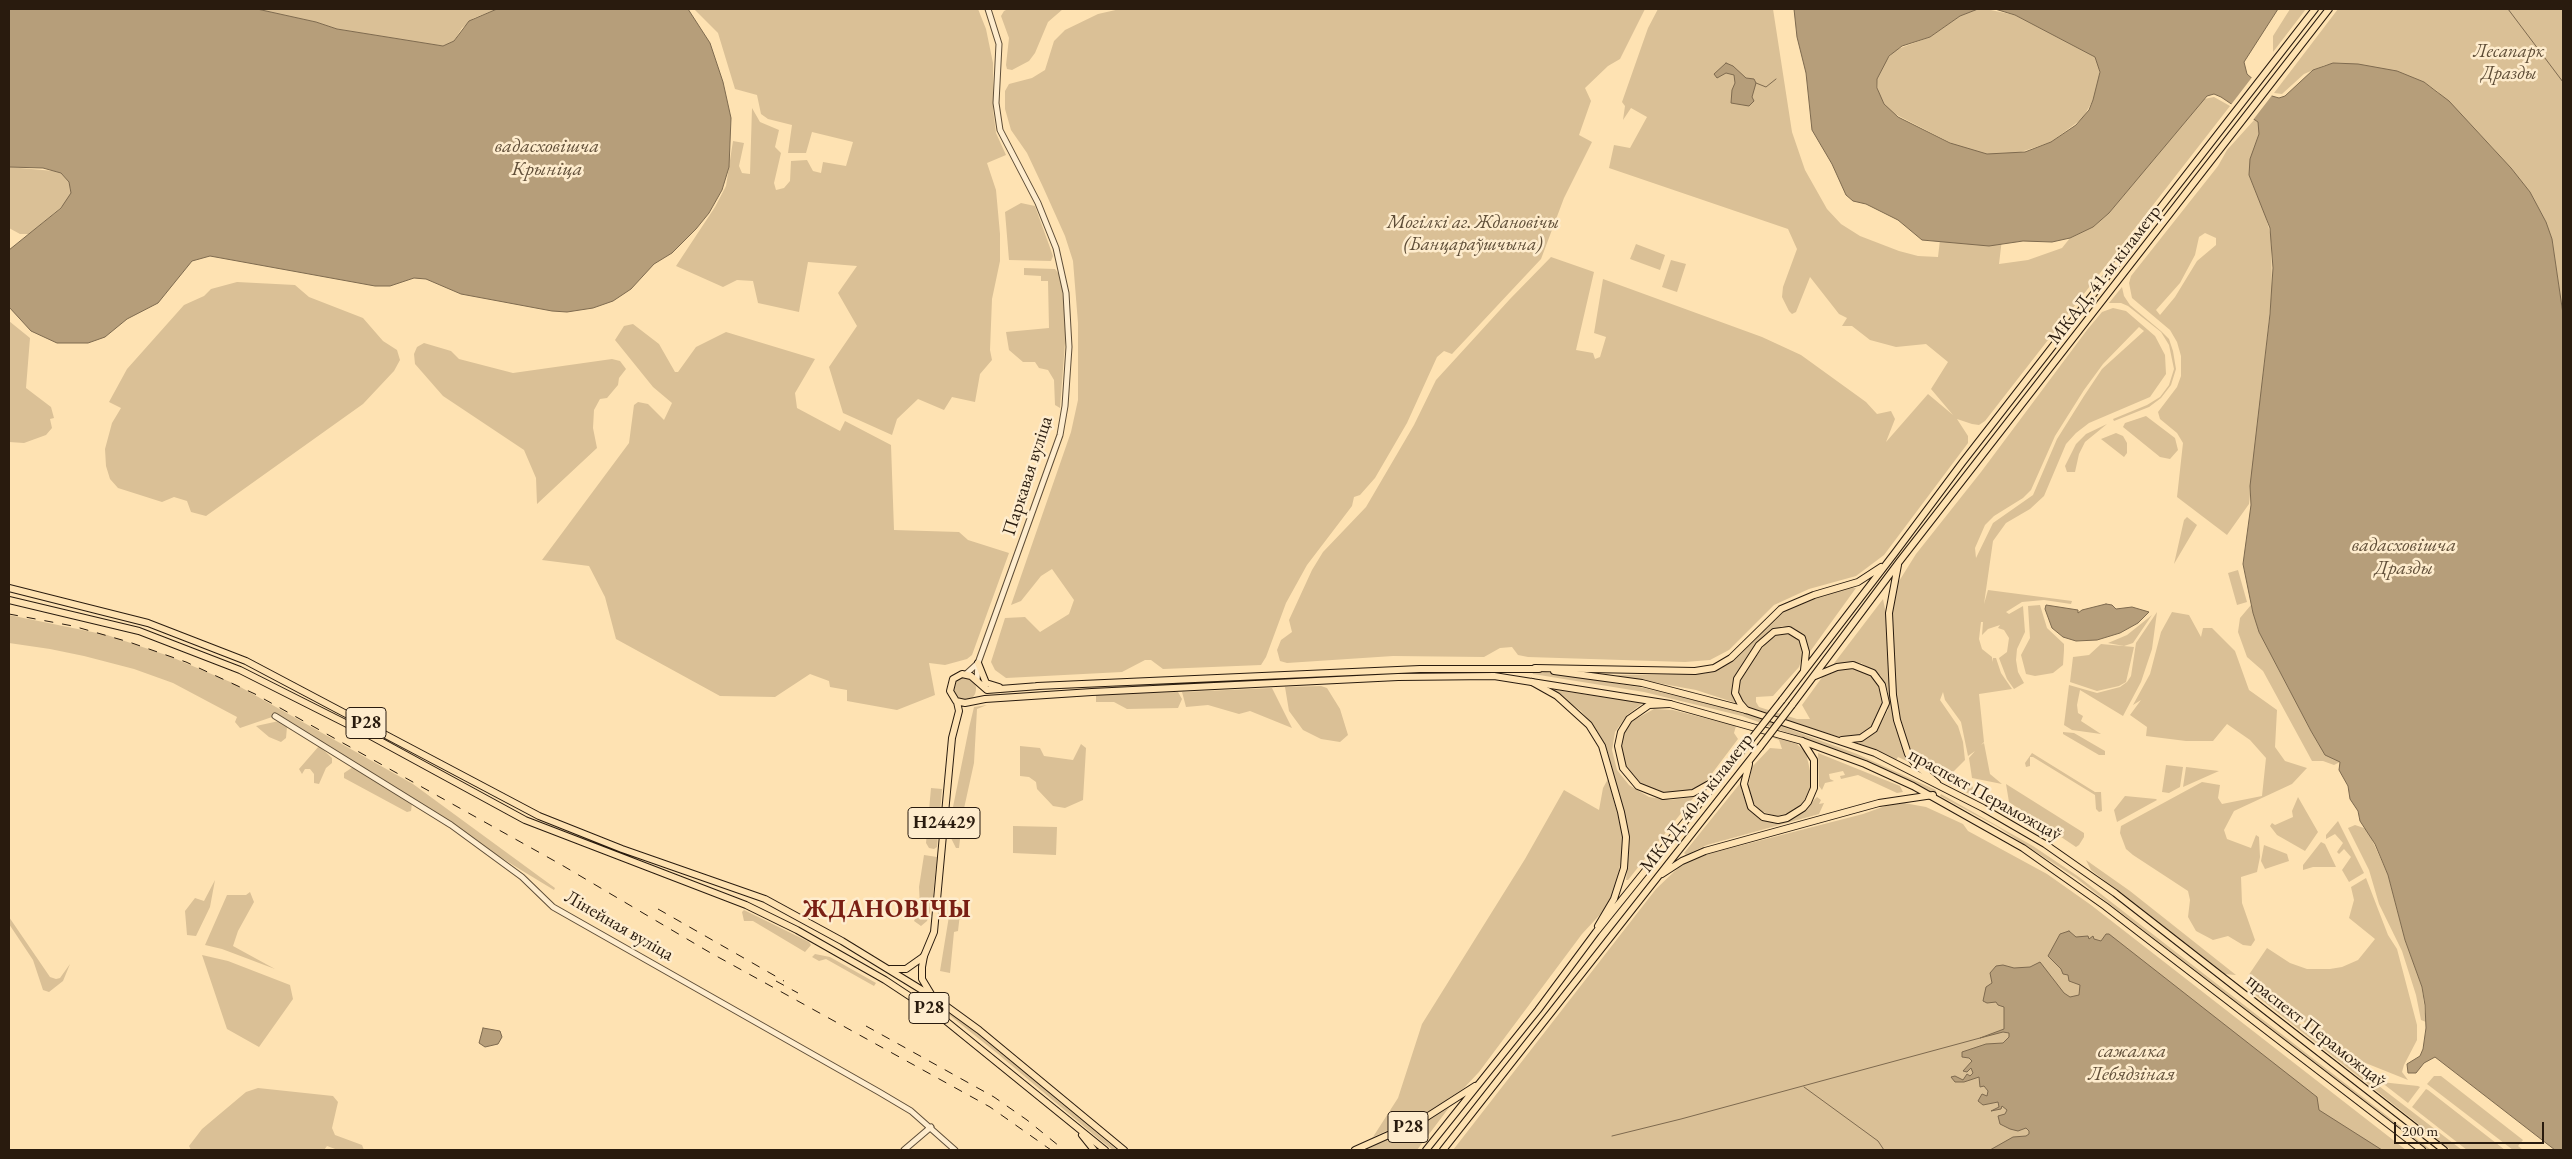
<!DOCTYPE html>
<html>
<head>
<meta charset="utf-8">
<style>
  body { margin:0 }
  #map { position:relative; width:2572px; height:1159px; overflow:hidden; background:#fee2b2; font-family:"EB Garamond",serif }
  canvas { display:block }
  .frame { position:absolute; inset:0; border:10px solid #291b0e; pointer-events:none }
  .scale { position:absolute; left:2394px; top:1122px; width:150px; height:22px; box-sizing:border-box; border:2px solid #291b0e; border-top:0; padding-left:6px; font-size:15px; line-height:18px; white-space:nowrap; color:#291b0e; -webkit-text-stroke:4px #feeccd; paint-order:stroke }
</style>
</head>
<body>
<div id="map">
<canvas width="2572" height="1159"></canvas>
<div class="frame"></div>
<div class="scale">200 m</div>
</div>
<script>
const ctx = document.querySelector('canvas').getContext('2d');
ctx.lineJoin = 'round';
function fill(path, color) { ctx.fillStyle = color; ctx.fill(path, 'evenodd'); }
const shape = rows => new Path2D(rows.map(r => 'M' + r).join(''));
function trace(path, color, width, dash) { ctx.strokeStyle = color; ctx.lineWidth = width; ctx.lineCap = dash ? 'butt' : 'round'; ctx.setLineDash(dash || []); ctx.stroke(path); }
function write(font, color, halo, rows, align = 'center') {
  ctx.font = font + ' "EB Garamond",serif'; ctx.lineWidth = 5; ctx.setLineDash([]); ctx.textBaseline = 'middle'; ctx.strokeStyle = halo; ctx.fillStyle = color; for (const [text, x, y, turn = 0] of rows) {
    ctx.save(); ctx.translate(x, y); ctx.rotate((+turn || 0) * Math.PI / 180); ctx.textAlign = isNaN(turn) ? turn : align; if (halo) ctx.strokeText(text, 0, 0); ctx.fillText(text, 0, 0); ctx.restore();
  }
}
const green = shape([
  [257,9,497,9,474,18,462,28,454,41,443,46,337,29,316,22],
  [694,9,978,9,986,29,993,63,993,110,996,133,1006,155,987,163,996,190,1000,234,1000,261,992,299,990,350,992,360,980,374,975,402,952,397,944,410,918,399,897,419,892,435,843,413,829,367,857,326,838,293,857,266,808,262,799,312,758,303,753,281,737,280,723,287,676,266,715,207,726,186,733,141,744,143,739,166,742,173,750,174,752,108,760,122,779,130,775,147,781,153,774,183,776,190,784,188,790,181,791,161,807,160,813,171,821,173,823,162,846,166,853,142,812,132,806,153,788,153,792,125,768,119,761,114,757,95,735,89,718,33],
  [1008,9,1063,9,1048,22,1035,53,1029,61,1012,70,1007,69,1006,65,1009,38,1001,16,1004,11],
  [1120,9,1645,9,1620,59,1608,66,1585,88,1591,101,1579,135,1592,142,1564,198,1541,259,1452,354,1444,351,1437,357,1407,423,1375,478,1360,495,1354,497,1352,506,1307,565,1286,603,1266,657,1261,665,1163,669,1151,660,1145,660,1122,672,1006,678,995,670,991,662,1005,618,1025,617,1040,632,1069,614,1074,600,1052,569,1041,576,1021,601,1011,605,1071,432,1078,400,1078,323,1073,261,1065,236,1043,187,1027,153,1011,130,1005,109,1005,91,1009,84,1032,78,1045,70,1054,41,1065,30,1098,14],
  [1658,9,1773,9,1792,132,1805,170,1827,209,1841,224,1860,236,1899,251,1918,256,1938,257,1951,143,1889,111,1879,97,1877,79,1884,63,1895,50,1930,37,1960,16,1978,9,1986,9,2015,15,2090,54,2095,57,2099,67,2099,77,2093,100,2083,118,2051,142,2012,155,1999,264,2028,260,2062,248,2070,238,2093,227,2109,213,2204,99,2214,97,2230,106,1985,421,1979,425,1972,424,1957,419,1968,436,1968,443,1884,555,1856,576,1809,589,1774,605,1729,650,1710,660,1685,662,1528,657,1518,655,1512,647,1500,648,1484,657,1393,656,1287,663,1280,661,1277,650,1281,640,1292,632,1289,620,1312,570,1323,552,1366,507,1414,425,1436,380,1510,299,1551,257,1594,272,1576,350,1593,353,1595,359,1600,357,1606,337,1594,333,1603,279,1762,337,1801,355,1866,402,1877,414,1891,411,1895,419,1886,442,1928,394,1953,415,1931,389,1948,362,1926,344,1896,347,1870,340,1852,326,1842,326,1847,318,1839,314,1810,277,1796,312,1792,314,1789,311,1782,297,1783,287,1797,249,1788,229,1609,168,1614,145,1630,148,1647,117,1631,108,1623,120,1625,106,1622,102,1648,28],
  [2290,9,2306,9,2273,52,2273,36],
  [2338,9,2563,9,2563,314,2552,239,2546,222,2530,192,2492,147,2437,91,2424,82,2396,71,2340,63,2325,65,2304,74,2282,94,2274,93],
  [2255,119,2259,123,2259,134,2249,175,2264,211,2271,236,2272,292,2249,504,2227,535,2177,497,2183,443,2177,433,2160,419,2158,412,2177,387,2181,376,2181,356,2177,342,2170,330,2132,298,2129,283,2131,276,2218,166,2227,150],
  [2205,233,2216,238,2216,245,2197,261,2175,297,2160,315,2156,310,2180,283,2195,255,2199,237],
  [9,167,54,171,61,173,69,182,71,193,66,203,29,234,20,234,9,228],
  [1021,203,1035,206,1053,256,1051,261,1009,260,1005,212],
  [1636,244,1665,255,1660,270,1630,259],
  [1671,260,1686,264,1677,292,1662,287],
  [1024,268,1055,269,1061,277,1066,330,1060,408,1055,405,1054,380,1048,370,1039,368,1035,362,1023,362,1009,350,1006,332,1049,328,1048,281,1041,281,1041,276,1024,275],
  [237,282,295,285,309,297,363,318,383,341,397,350,400,360,394,371,363,404,206,516,191,512,187,501,174,497,162,502,118,488,110,479,106,466,105,449,112,423,121,408,109,402,127,369,184,305,204,296,211,289],
  [2122,287,2124,296,2130,305,2161,331,2169,339,2173,351,2176,369,2171,385,2161,398,2149,407,2114,421,2113,419,2147,405,2160,397,2169,385,2174,369,2169,345,2161,332,2128,306,2121,303,2109,303],
  [2113,308,2126,311,2155,336,2165,355,2166,374,2150,397,2089,423,2076,433,2066,444,2044,496,2030,509,2006,523,1993,541,1984,604,1988,590,2072,601,2071,604,2044,600,2022,602,2006,612,2009,614,2023,606,2025,632,2017,649,2016,660,2018,672,2024,683,2014,689,2007,679,1999,658,2007,652,2009,638,2004,630,1998,628,2000,625,1988,629,1982,635,1983,622,1981,622,1979,639,1982,649,1992,657,1992,662,1993,658,1996,658,2001,673,2012,689,1979,694,1984,742,1981,745,1984,743,1990,774,2002,784,1972,778,1969,758,1975,751,1968,756,1961,722,1945,700,1943,692,1940,700,1958,726,1963,742,1965,760,1953,772,1924,758,1918,763,1904,737,1897,708,1891,615,1896,586,1916,554,1981,472,2087,330,2102,312],
  [2139,327,2144,331,2102,369,2084,396,2057,439,2033,495,1993,523,1976,558,1975,548,1985,525,1994,516,2023,498,2031,490,2055,436,2084,390,2103,364],
  [9,321,30,338,26,388,51,407,54,418,50,419,52,428,46,435,24,443,9,442],
  [633,324,659,344,675,372,678,372,696,347,726,332,815,359,795,393,797,408,840,431,845,421,891,445,894,530,959,532,968,540,1009,553,972,655,967,659,945,665,929,663,935,695,897,710,847,701,847,690,830,687,829,681,810,674,775,697,720,696,616,639,605,597,589,566,542,560,629,443,634,405,638,402,648,404,664,420,672,403,653,387,615,340,624,326],
  [424,343,451,351,459,359,513,373,612,359,620,361,626,369,619,378,618,385,607,398,600,399,594,410,593,428,597,448,537,504,536,478,524,450,443,396,415,364,414,354,417,347],
  [2146,416,2175,438,2178,450,2170,459,2160,457,2123,427,2125,423],
  [2107,424,2085,442,2079,454,2075,472,2067,472,2065,466,2076,444,2086,434],
  [2116,433,2123,436,2127,443,2127,453,2124,457,2101,439],
  [2187,517,2197,525,2174,564,2184,520],
  [2238,570,2247,602,2237,605,2228,573],
  [1851,588,1856,588,1809,653,1804,637,1795,629,1782,626,1765,635,1746,658,1733,681,1732,692,1736,703,1696,690,1614,675,1701,674,1713,672,1729,663,1782,612,1810,599],
  [1883,599,1886,614,1892,709,1900,740,1911,763,1898,757,1896,760,1858,744,1879,727,1888,710,1888,692,1881,676,1861,663,1848,662,1832,666],
  [2040,605,2047,628,2064,644,2064,650,2063,665,2053,673,2035,676,2026,674,2021,655,2030,638,2028,606],
  [2251,605,2259,632,2311,731,2318,743,2340,762,2334,765,2323,761,2312,761,2263,671,2247,657,2238,632,2240,618],
  [2157,612,2152,649,2141,682,2123,716,2080,690,2077,705,2078,713,2083,716,2081,721,2101,734,2072,730,2064,725,2069,685,2097,693,2120,687,2127,682,2131,676,2136,643],
  [2172,612,2189,615,2201,637,2203,628,2212,628,2235,651,2249,690,2277,710,2275,747,2285,761,2307,768,2292,784,2234,811,2224,830,2227,839,2251,848,2256,835,2259,837,2260,857,2257,872,2241,877,2242,903,2255,940,2251,946,2243,945,2228,936,2213,940,2196,931,2188,917,2190,900,2188,891,2133,855,2126,849,2120,833,2121,826,2202,782,2220,785,2218,798,2222,804,2262,796,2266,758,2250,740,2227,724,2213,741,2186,741,2146,736,2147,727,2130,715,2141,700,2133,705,2150,674,2161,632],
  [9,615,107,635,169,656,235,684,413,784,555,888,554,890,521,870,275,716,240,728,235,722,237,717,173,683,134,669,84,656,50,649,9,643],
  [2152,615,2133,643,2124,646,2108,643,2127,635],
  [1786,631,1798,638,1802,644,1802,658,1799,667,1773,696,1756,697,1756,702,1759,707,1797,719,1810,719,1802,705,1823,676,1838,669,1852,667,1866,671,1876,679,1883,692,1883,709,1871,729,1860,735,1846,738,1836,736,1752,709,1742,702,1738,693,1738,683,1743,673,1771,637],
  [2101,644,2134,647,2126,682,2119,686,2097,691,2070,682,2073,657,2089,655],
  [1534,670,1644,688,1743,712,1857,754,1936,790,1934,793,1856,758,1742,716,1644,692,1533,674,1532,672],
  '952 689a12 12 0 1 1 24 0a12 12 0 1 1-24 0Z',
  [1321,686,1327,688,1340,709,1348,735,1340,742,1321,739,1303,730,1289,711,1285,687],
  [1272,688,1292,728,1250,711,1239,714,1208,705,1186,707,1182,692],
  [1549,689,1643,703,1627,715,1615,732,1612,750,1617,770,1629,785,1649,797,1670,800,1694,797,1628,880,1626,880,1629,851,1627,824,1620,799,1591,723,1581,711],
  [1178,692,1182,699,1178,708,1127,709,1114,702,1096,702,1096,694],
  [987,705,977,709,974,763,963,813,959,848,956,848,951,838,953,807,969,728,974,707],
  [1654,709,1673,710,1736,726,1734,733,1738,739,1704,784,1680,794,1651,792,1630,777,1620,753,1622,736,1632,721],
  [279,721,287,727,286,738,281,742,269,737,256,726],
  [1738,724,1797,744,1806,753,1811,775,1810,788,1803,803,1790,813,1776,816,1760,811,1750,798,1748,789,1752,767,1770,748,1782,749,1779,740],
  [2063,732,2074,733,2105,751,2105,755,2099,755,2063,734],
  [1081,744,1086,748,1083,800,1065,808,1053,806,1037,789,1036,782,1029,777,1020,776,1020,746,1040,748,1044,756,1073,760],
  [319,746,332,758,332,763,326,768,319,784,314,783,314,774,310,769,305,769,302,774,299,769],
  [1818,753,1900,786,1903,792,1897,793,1858,775,1841,779,1840,776,1845,775,1843,771,1829,774,1830,779,1834,781,1825,783,1822,790,1819,786],
  [2032,753,2095,792,2101,792,2102,811,2099,812,2096,809,2095,795,2033,757,2030,757,2030,766,2026,767,2025,763],
  [2166,765,2183,767,2180,787,2169,793,2162,792],
  [353,767,412,803,411,811,407,812,344,778,344,773],
  [2186,767,2219,771,2183,787],
  [1952,776,1972,786,1977,794,1976,797,1949,784,1948,780],
  [1608,779,1621,826,1623,847,1616,889,1607,907,1582,934,1479,1072,1464,1088,1430,1111,1373,1137,1398,1098,1422,1024,1525,859,1564,790,1599,810,1603,788],
  [1742,781,1741,789,1747,806,1760,819,1769,822,1782,822,1796,817,1817,797,1821,800,1819,804,1824,803,1819,814,1707,845,1686,855,1684,853],
  [2006,784,2084,833,2084,837,2079,845,2076,847,2009,802],
  [931,788,942,789,937,847,934,849,929,848,926,843],
  [1941,794,2033,846,2079,877,2431,1150,2427,1150,2076,878,1996,826,1940,796],
  [2125,796,2156,799,2157,800,2117,822,2114,810],
  [2298,797,2318,832,2305,851,2277,835,2270,826,2272,823,2275,825,2293,817,2292,811],
  [1902,800,1904,803,1926,807,1963,824,1968,831,2047,874,2091,905,2406,1150,1453,1150,1656,889,1679,867,1700,856,1863,814],
  [2338,821,2364,873,2349,882,2342,870,2351,857,2344,849,2339,854,2337,852,2343,843,2335,834,2326,839,2326,835],
  [2355,825,2367,829,2388,875,2405,940,2422,987,2426,1022,2421,1020,2416,995,2402,951,2379,904,2369,870,2348,828],
  [1013,826,1057,827,1056,855,1013,853],
  [2321,842,2325,844,2336,867,2313,867,2303,870,2303,865],
  [2264,845,2287,854,2289,861,2265,869,2261,861],
  [924,855,937,857,932,905,927,921,921,926,914,921,920,908,919,887],
  [2086,860,2130,891,2236,975,2224,974,2091,870],
  [2366,878,2388,935,2397,949,2417,1025,2417,1040,2404,1065,2402,1072,2408,1080,2343,1054,2248,976,2267,948,2290,963,2307,969,2330,969,2342,967,2358,960,2375,939,2349,918,2354,900,2351,887],
  [215,880,210,907,196,936,187,935,185,911,195,898,204,901],
  [250,892,254,902,238,931,233,946,275,969,222,949,205,945,227,895,246,895],
  [951,904,961,905,958,931,954,932,950,973,940,971],
  [744,910,809,942,811,945,805,952,753,921,744,921,742,912],
  [9,917,50,977,56,979,60,978,70,964,63,981,49,992,43,990,33,960,9,924],
  [815,954,830,957,876,983,874,986,826,959,819,961,812,957],
  [202,955,228,961,290,985,293,999,259,1047,227,1029],
  [898,976,927,994,1001,1052,1117,1150,1113,1150,1100,1140,998,1054,928,998,896,978],
  [2246,980,2340,1056,2462,1150,2451,1150,2249,990],
  [2434,1076,2441,1076,2523,1140,2518,1146,2523,1150,2513,1150,2427,1084],
  [2381,1082,2418,1086,2420,1087,2408,1103],
  [258,1088,333,1096,338,1102,332,1128,335,1135,362,1145,364,1150,338,1150,327,1146,324,1150,191,1150,189,1146,202,1129,246,1092],
  [2426,1089,2428,1090,2505,1150,2467,1150,2412,1107],
  [1451,1105,1417,1150,1359,1150,1430,1118]
]);
const water = shape([
  [9,9,257,9,316,22,337,29,443,46,454,41,469,21,497,9,688,9,710,43,723,82,731,118,729,167,722,190,709,213,696,229,672,253,654,264,631,289,613,301,593,308,567,312,552,311,461,294,426,279,414,278,390,286,375,286,210,256,192,261,158,303,127,319,105,337,88,343,57,343,31,331,9,307,9,250,61,208,71,193,69,182,61,173,43,168,9,167,9,9],
  [1794,9,2278,9,2244,62,2247,74,2272,96,2279,98,2285,96,2313,70,2333,63,2358,64,2397,71,2424,82,2449,101,2511,168,2530,192,2546,222,2552,239,2563,314,2563,1150,2555,1150,2435,1057,2424,1063,2416,1073,2408,1073,2407,1064,2420,1056,2423,1049,2426,1028,2425,1005,2422,987,2405,940,2388,875,2375,844,2360,821,2358,811,2350,799,2348,786,2339,770,2340,762,2325,755,2311,731,2259,632,2253,613,2243,564,2251,505,2250,486,2270,314,2273,268,2270,228,2249,175,2250,159,2259,134,2258,122,2221,97,2214,94,2207,96,2109,213,2093,227,2070,238,2052,242,2023,241,1989,246,1922,240,1898,220,1866,204,1853,201,1846,195,1832,164,1812,130,1806,73,1797,37,1794,9],
  [1978,9,1995,9,2015,15,2095,57,2100,72,2093,100,2089,110,2076,125,2051,142,2025,152,1987,154,1950,143,1898,117,1884,104,1877,88,1877,79,1889,56,1902,46,1930,37,1960,16,1978,9],
  [1726,63,1733,66,1746,78,1754,79,1756,83,1752,97,1754,101,1749,106,1731,103,1732,90,1735,83,1734,75,1726,73,1717,78,1714,74,1726,63],
  [2106,604,2112,605,2116,609,2132,607,2149,612,2138,623,2120,633,2097,640,2076,641,2063,637,2052,628,2045,609,2046,605,2078,610,2078,613,2082,610,2106,604],
  [2069,931,2076,937,2088,936,2089,939,2093,936,2094,939,2101,941,2106,934,2109,934,2317,1097,2319,1110,2382,1150,1990,1150,2013,1137,2026,1136,2029,1134,2029,1131,2026,1128,2018,1131,2010,1129,2000,1124,1998,1116,2005,1114,2007,1110,2002,1106,2001,1109,1991,1111,1999,1107,1998,1102,1983,1105,1978,1101,1982,1094,1987,1096,1988,1091,1984,1086,1980,1087,1979,1077,1964,1082,1955,1082,1951,1077,1955,1076,1963,1080,1967,1074,1970,1076,1973,1073,1971,1068,1967,1072,1963,1071,1972,1061,1969,1058,1962,1057,1962,1052,1986,1044,2003,1043,2009,1037,2009,1033,2003,1032,1980,1038,2004,1029,2004,1007,1998,1005,1996,1002,1987,1003,1983,1001,1986,987,1992,983,1990,973,1996,966,2003,965,2014,968,2030,967,2040,962,2064,993,2070,997,2079,995,2080,985,2069,981,2068,975,2063,974,2061,969,2048,956,2060,934,2069,931],
  [483,1028,500,1031,502,1037,498,1044,485,1047,479,1043,483,1028]
]);
const pier = shape([
  [2253,76,2273,94,2253,120,2230,106]
]);
const stream = shape([
  [2508,9,2563,82],
  [1756,83,1766,87,1776,79],
  [1804,1087,1878,1141,1884,1150],
  [1612,1136,1681,1119,1980,1038]
]);
const tertiary = shape([
  [966,674,978,663],
  [977,681,978,663,1060,435,1065,406,1069,347,1066,293,1056,248,1038,203,1000,130,996,103,999,44,988,9],
  [275,716,451,825,522,877,553,907,879,1092,911,1111,955,1150],
  [904,1150,931,1127]
]);
const primary = shape([
  [978,663,986,683,999,687],
  [1554,671,1642,683,1746,710,1875,753,1983,808,2045,844,2115,893,2444,1150],
  [1037,686,1420,669,1539,669],
  [1039,686,987,690,971,676,962,674,953,679,950,691,956,701,965,703,985,699,1092,692,1398,677,1494,676,1670,704,1802,741,1865,764,1913,786,2023,848,2105,906,2422,1150],
  [924,956,934,932,952,738,959,711,957,702]
]);
const trunk = shape([
  [1898,565,1889,613,1893,695,1897,720,1908,754,1916,765,1937,783],
  [9,588,148,623,246,661,539,816,622,849,765,899,842,941,935,998,979,1030,1124,1150],
  [9,600,139,631,240,670,369,735,525,820,746,905,797,930,885,980,941,1017,1105,1150],
  [1535,668,1695,671,1714,668,1731,658,1781,609,1814,595,1858,582,1881,567],
  [1815,676,1837,667,1853,665,1873,673,1882,685,1886,703,1874,729,1861,738,1842,740],
  [1532,682,1557,696,1589,725,1602,746,1621,812,1626,837,1624,868,1614,899,1598,926],
  [1782,700,1894,554,1962,463,2315,9],
  [1670,704,1649,705,1629,719,1621,732,1618,746,1623,768,1638,786,1663,796,1693,793,1718,779],
  [1792,705,1899,562,2329,9],
  [1746,710,1740,703,1735,693,1737,679,1759,645,1774,632,1789,630,1802,638,1806,652,1804,670],
  [1749,764,1744,784,1751,807,1763,817,1778,820,1787,818,1803,808,1808,802,1814,788,1814,760,1802,741],
  [1662,874,1682,861,1705,851,1879,803,1933,795],
  [924,956,922,967,922,979,931,994],
  [890,969,906,969,923,957],
  [1082,1135,1094,1150],
  [1355,1150,1422,1120,1475,1086],
  [1426,1150,1538,1010,1596,932,1749,742],
  [1443,1150,1760,747]
]);
const rail = shape([
  [9,614,73,626,129,642,186,662,255,694,560,864,709,952,990,1107,1051,1150],
  [658,909,784,981],
  [776,981,798,993],
  [866,1026,994,1097,1027,1120,1064,1150]
]);
const trunkBridge = shape([
  [1749,742,1782,700],
  [1760,747,1792,705]
]);
const shields = [
  [366,723,40],
  [944,823,72],
  [929,1008,40],
  [1408,1127,40]
];
const shieldNames = [
  ["Р28",366,723],
  ["Н24429",944,823],
  ["Р28",929,1008],
  ["Р28",1408,1127]
];
const parkNames = [
  ["Лесапарк",2509,52],
  ["Дразды",2509,74],
  ["Могілкі аг. Ждановічы",1473,223],
  ["(Банцараўшчына)",1473,245]
];
const streetNames = [
  ["МКАД, 41-ы кіламетр",2105,275,-52],
  ["Паркавая вуліца",1028,476,-72],
  ["праспект Пераможцаў",1985,795,29],
  ["МКАД, 40-ы кіламетр",1697,803,-52],
  ["Лінейная вуліца",619,926,30],
  ["праспект Пераможцаў",2316,1031,38]
];
const waterNames = [
  ["вадасховішча",547,147],
  ["Крыніца",547,170],
  ["вадасховішча",2404,546],
  ["Дразды",2404,569],
  ["сажалка",2132,1052],
  ["Лебядзіная",2132,1075]
];
const districtNames = [
  ["ЖДАНОВІЧЫ",887,910]
];
fill(green, '#dac096');
fill(water, '#b69e7a');
trace(water, '#7e6a4f', 1);
fill(pier, '#fee2b2');
trace(stream, '#7e6a4f', 1);
trace(tertiary, '#5e4d37', 7);
trace(primary, '#291b0e', 8);
trace(trunk, '#291b0e', 8);
trace(tertiary, '#feeccd', 5);
trace(primary, '#fee2b2', 6);
trace(trunk, '#fee2b2', 6);
trace(rail, '#291b0e', 1, [9, 9]);
trace(trunkBridge, '#291b0e', 8, []);
trace(trunkBridge, '#fee2b2', 6);
for (const [x, y, w] of shields) { const box = new Path2D(); box.roundRect(x - w / 2, y - 15.5, w, 31, 4); ctx.fillStyle = '#feeccd'; ctx.fill(box); trace(box, '#291b0e', 1); }
write('bold 18px', '#291b0e', null, shieldNames);
write('italic 19px', '#5e4d37', '#feeccd', parkNames);
write('19px', '#291b0e', '#feeccd', streetNames);
write('italic 20px', '#614f39', '#feeccd', waterNames);
ctx.letterSpacing = '1px';
write('bold 24px', '#7a1f14', '#feeccd', districtNames);
ctx.letterSpacing = '0px';
</script>
</body>
</html>
